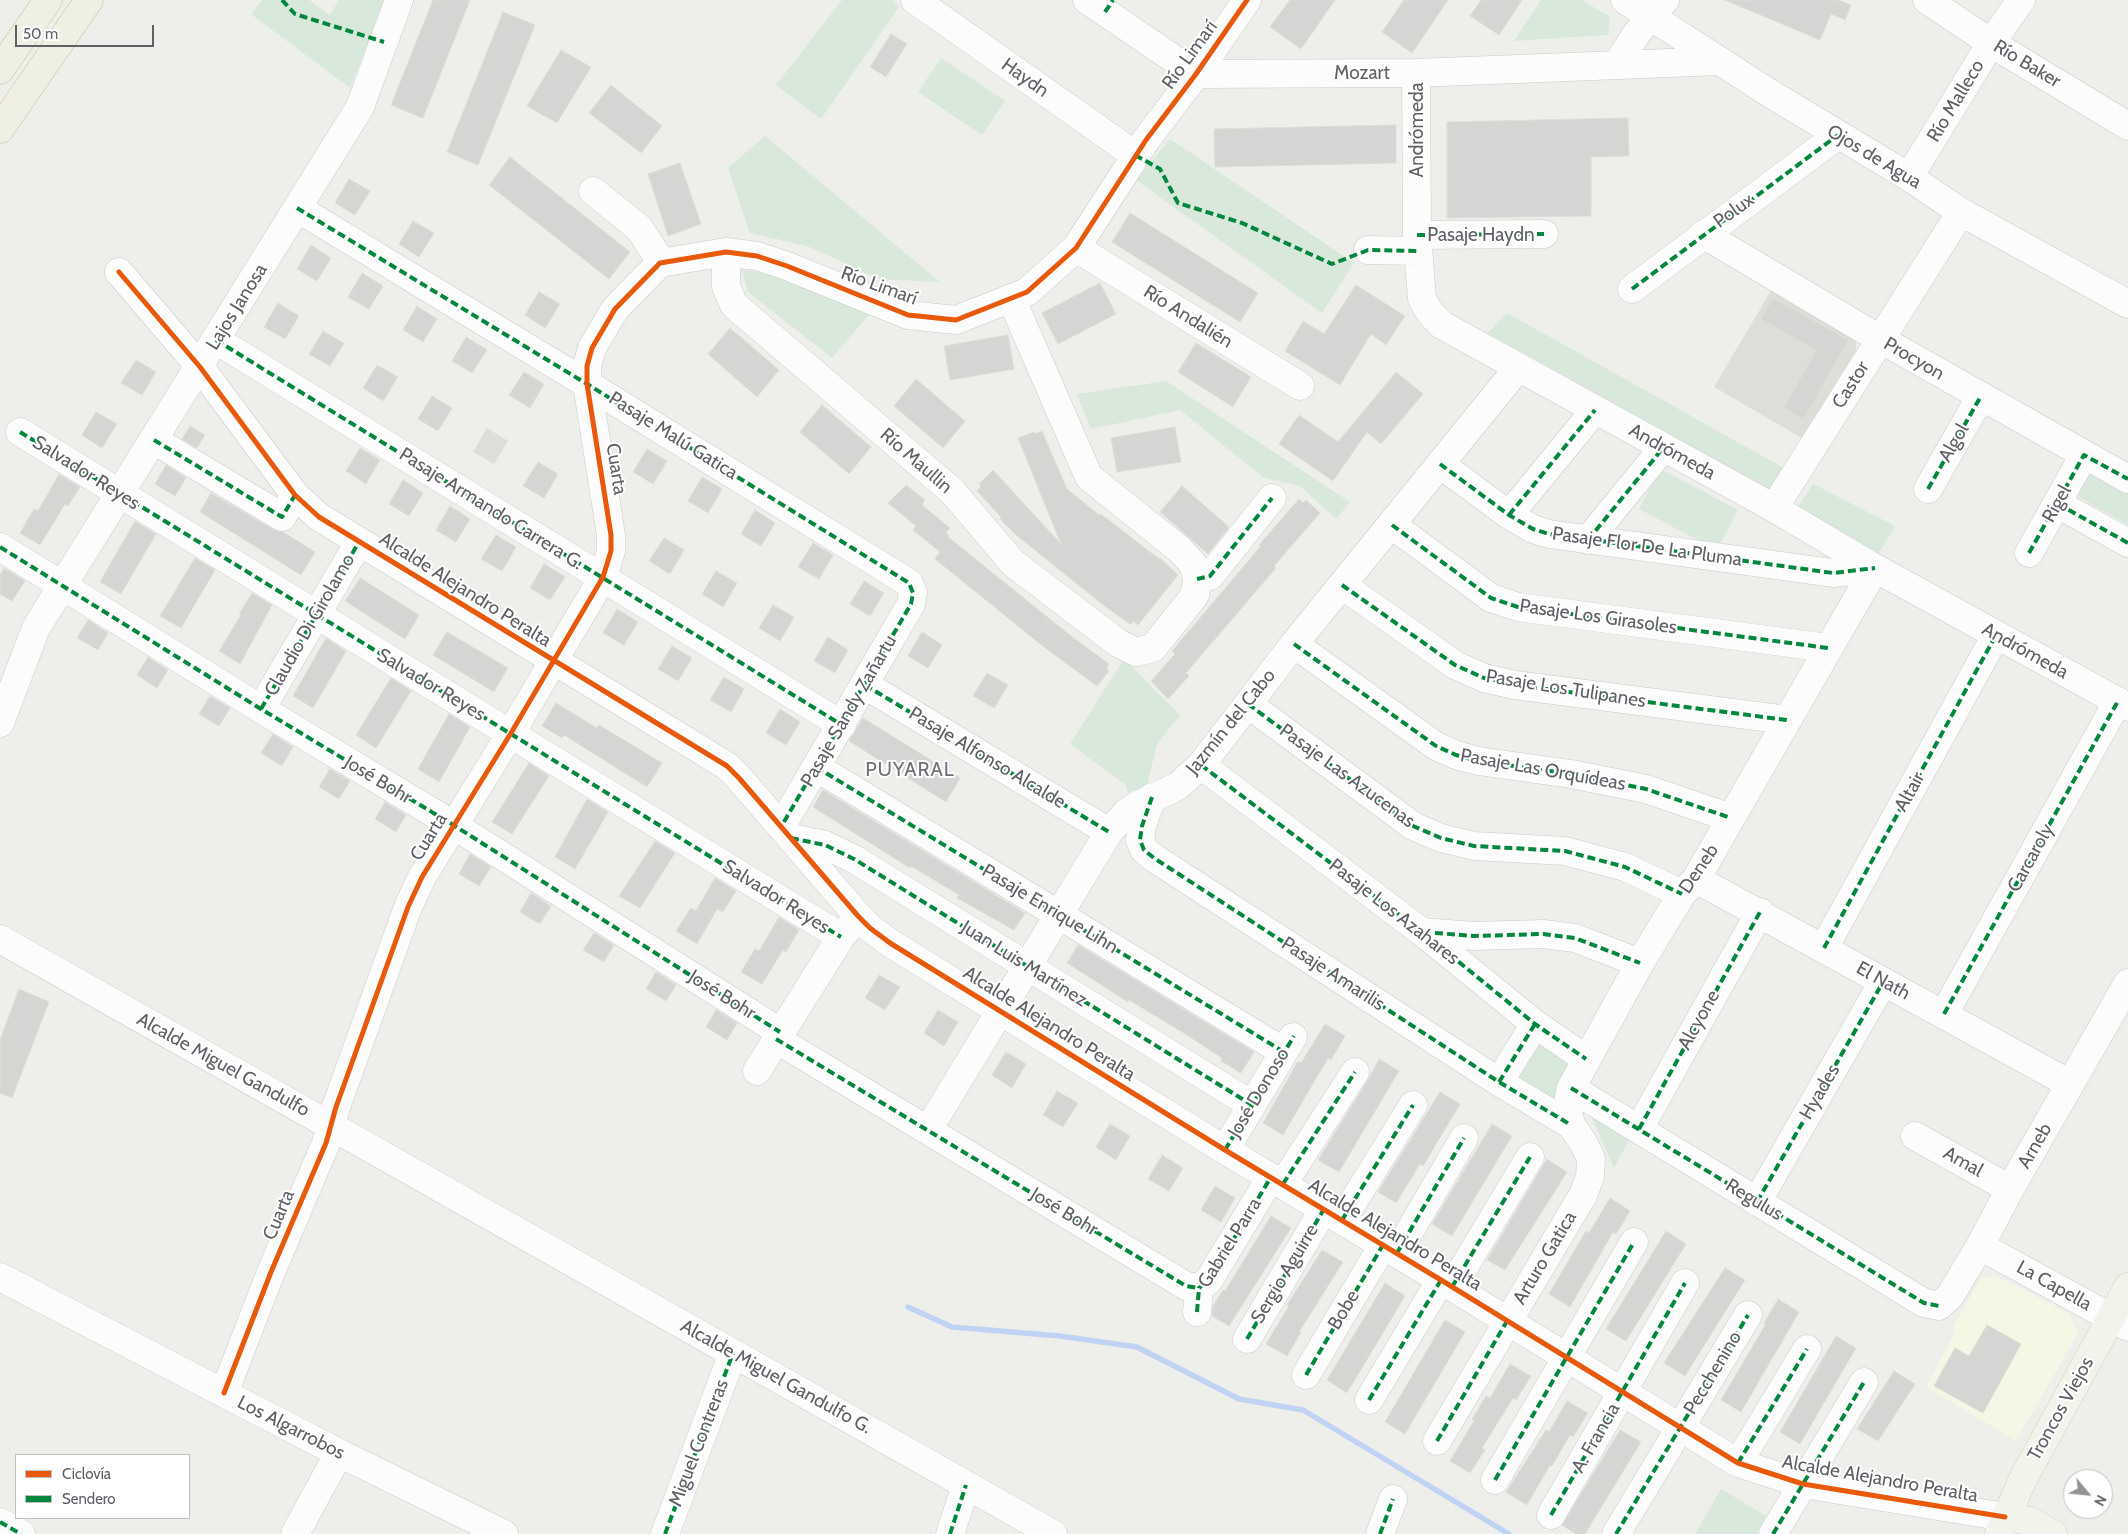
<!DOCTYPE html>
<html>
<head>
<meta charset="utf-8">
<style>
  body { margin:0 }
  #map { position:relative; width:2128px; height:1534px; overflow:hidden; background:#eeeeea; font-family:Cabin,sans-serif }
  canvas { display:block }
  .legend { position:absolute; left:15px; top:1454px; width:175px; height:65px; box-sizing:border-box; background:#fff; border:1px solid #bfc0c2; margin:0; padding:6px 9px; list-style:none; font-size:15px; color:#5f6167 }
  .legend li { display:flex; align-items:center; gap:10px; height:25px }
  .legend b { width:25px; border:1px solid #bfc0c2 }
  .north { position:absolute; left:2063px; top:1469px; width:50px; height:50px; box-sizing:border-box; background:#fff; border:1px solid #bfc0c2; border-radius:50%; rotate:118deg; font-size:14px; font-weight:700; line-height:20px; text-align:center; color:#5f6167 }
  .north::after { content:''; display:block; margin:auto; width:18px; height:22px; background:#919295; clip-path:polygon(50% 0,100% 100%,50% 72%,0 100%) }
  .scale { position:absolute; left:15px; top:25px; width:139px; height:22px; box-sizing:border-box; border:2px solid #5f6167; border-top:0; padding-left:6px; font-size:15px; line-height:18px; white-space:nowrap; color:#5f6167; -webkit-text-stroke:4px #fff; paint-order:stroke }
</style>
</head>
<body>
<div id="map">
<canvas width="2128" height="1534"></canvas>
<ul class="legend">
<li><b style="height:6px;background:#e8590c"></b>Ciclovía</li>
<li><b style="height:6px;background:#00873e"></b>Sendero</li>
</ul>
<div class="north">N</div>
<div class="scale">50 m</div>
</div>
<script>
const ctx = document.querySelector('canvas').getContext('2d');
ctx.lineJoin = 'round';
function fill(path, color) { ctx.fillStyle = color; ctx.fill(path, 'evenodd'); }
const shape = rows => new Path2D(rows.map(r => 'M' + r).join(''));
function trace(path, color, width, dash) { ctx.strokeStyle = color; ctx.lineWidth = width; ctx.lineCap = dash ? 'butt' : 'round'; ctx.setLineDash(dash || []); ctx.stroke(path); }
function write(font, color, halo, rows, align = 'center') {
  ctx.font = font + ' Cabin,sans-serif'; ctx.lineWidth = 4; ctx.setLineDash([]); ctx.textBaseline = 'middle'; ctx.strokeStyle = halo; ctx.fillStyle = color; for (const [text, x, y, turn = 0] of rows) {
    ctx.save(); ctx.translate(x, y); ctx.rotate((+turn || 0) * Math.PI / 180); ctx.textAlign = isNaN(turn) ? turn : align; if (halo) ctx.strokeText(text, 0, 0); ctx.fillText(text, 0, 0); ctx.restore();
  }
}
const commercial = shape([
  [1997,1276,2070,1314,2078,1333,2016,1441,1926,1387,1955,1333,1953,1327,1981,1278]
]);
const education = shape([
  [1772,289,1856,337,1856,350,1802,438,1714,387],
  [487,428,508,441,494,464,473,452]
]);
const green = shape([
  [262,0,309,0,330,15,339,0,385,0,350,88,251,14],
  [842,0,892,0,899,7,821,119,776,85],
  [1541,0,1582,0,1610,17,1608,35,1514,41],
  [941,58,1005,101,982,135,918,92],
  [765,136,940,282,879,279,807,246,750,233,728,168],
  [1170,139,1354,263,1322,313,1136,180],
  [742,270,780,274,869,315,832,358,748,292],
  [1507,313,1784,468,1769,489,1488,333],
  [1166,381,1350,502,1336,519,1300,486,1264,478,1180,410,1091,429,1077,394],
  [2095,462,2128,481,2128,525,2075,495],
  [1660,469,1738,510,1717,550,1639,509],
  [1813,484,1895,526,1879,553,1798,507],
  [1124,659,1180,715,1157,744,1147,785,1128,793,1126,785,1070,744],
  [1536,1036,1573,1064,1556,1107,1511,1080],
  [1587,1106,1634,1131,1614,1168],
  [1721,1489,1766,1516,1756,1534,1695,1534]
]);
const stream = shape([
  [908,1307,952,1327,1060,1336,1137,1347,1239,1399,1303,1410,1509,1534]
]);
const building = shape([
  [433,0,470,0,423,118,391,105,433,0],
  [1290,0,1335,0,1301,49,1270,27,1290,0],
  [1404,0,1448,0,1412,53,1382,32,1404,0],
  [1481,0,1522,0,1499,35,1470,16,1481,0],
  [1725,0,1838,0,1851,5,1845,20,1831,14,1820,40,1725,0],
  [503,12,535,25,478,165,447,152,503,12],
  [891,34,907,44,886,77,870,67,891,34],
  [561,50,591,67,557,123,527,106,561,50],
  [611,85,662,126,641,153,589,113,611,85],
  [1628,118,1629,156,1591,157,1591,216,1447,218,1447,122,1628,118],
  [1396,125,1396,163,1215,167,1214,129,1396,125],
  [510,157,630,252,609,279,489,185,510,157],
  [680,163,701,224,668,236,648,174,680,163],
  [349,179,370,191,355,215,335,203,349,179],
  [1130,213,1258,293,1240,322,1112,242,1130,213],
  [413,221,434,233,419,257,399,244,413,221],
  [311,245,331,258,317,281,297,269,311,245],
  [362,273,383,286,369,309,348,297,362,273],
  [1100,283,1116,314,1058,344,1042,313,1100,283],
  [1356,285,1405,316,1386,345,1371,334,1340,385,1285,351,1303,321,1324,334,1356,285],
  [539,292,560,304,545,328,525,315,539,292],
  [1773,298,1848,340,1804,419,1784,408,1816,350,1761,319,1773,298],
  [278,303,299,316,285,339,264,327,278,303],
  [417,306,437,319,423,342,403,330,417,306],
  [730,328,779,370,757,397,708,354,730,328],
  [323,331,344,343,330,366,309,354,323,331],
  [1008,335,1014,369,950,380,944,346,1008,335],
  [466,337,487,350,472,373,452,361,466,337],
  [1196,343,1251,377,1233,407,1178,372,1196,343],
  [136,360,156,372,142,395,121,383,136,360],
  [377,365,398,377,383,401,363,388,377,365],
  [524,372,544,384,530,408,509,395,524,372],
  [1396,372,1423,394,1381,444,1367,432,1333,481,1279,444,1299,415,1338,442,1396,372],
  [916,379,965,421,943,448,894,406,916,379],
  [432,396,452,408,438,431,418,419,432,396],
  [822,405,871,447,849,474,800,432,822,405],
  [96,412,117,424,102,448,82,435,96,412],
  [190,426,205,435,197,448,182,439,190,426],
  [1175,427,1181,462,1117,472,1111,438,1175,427],
  [1042,431,1067,489,1099,515,1101,514,1159,559,1160,558,1178,575,1138,625,1133,621,1131,625,1102,604,1015,534,1000,519,1001,517,977,491,981,486,979,484,993,470,1061,544,1018,438,1034,432,1035,434,1042,431],
  [360,448,380,460,366,484,346,471,360,448],
  [647,449,667,461,653,484,633,472,647,449],
  [538,462,558,474,544,498,523,486,538,462],
  [166,465,186,478,175,496,155,484,166,465],
  [59,474,80,487,68,506,65,504,40,545,20,533,34,509,38,511,59,474],
  [702,477,722,489,708,513,688,501,702,477],
  [403,480,423,493,409,516,389,504,403,480],
  [906,485,925,500,922,505,950,528,946,533,949,535,948,537,1071,636,1109,664,1106,669,1109,671,1097,686,1044,647,935,559,940,552,913,530,916,526,888,503,906,485],
  [1182,486,1229,527,1208,554,1160,512,1182,486],
  [211,493,274,530,283,532,315,552,301,575,200,512,211,493],
  [1299,499,1303,503,1306,500,1320,513,1274,566,1276,568,1186,673,1189,676,1168,699,1151,681,1175,654,1172,651,1261,546,1259,545,1299,499],
  [450,506,470,519,456,542,436,530,450,506],
  [755,510,775,523,761,546,741,534,755,510],
  [135,521,156,534,121,594,100,582,135,521],
  [496,535,516,547,502,571,481,559,496,535],
  [664,538,684,550,670,574,649,561,664,538],
  [813,543,833,555,819,579,798,567,813,543],
  [195,558,215,570,181,628,160,616,195,558],
  [544,564,565,577,550,600,530,588,544,564],
  [4,568,25,581,12,601,0,594,0,575,4,568],
  [716,571,737,583,723,607,702,594,716,571],
  [360,578,419,615,405,639,345,601,360,578],
  [864,581,884,593,870,616,850,604,864,581],
  [252,593,272,605,240,664,219,651,241,615,239,614,252,593],
  [773,605,794,617,780,641,759,628,773,605],
  [617,609,638,622,624,645,603,633,617,609],
  [88,620,108,633,98,650,77,638,88,620],
  [447,632,508,668,494,692,433,655,447,632],
  [922,632,942,645,928,668,908,656,922,632],
  [828,637,848,650,835,673,814,661,828,637],
  [326,638,346,651,313,708,293,696,326,638],
  [672,646,692,658,678,681,658,669,672,646],
  [148,657,168,670,157,688,137,675,148,657],
  [987,673,1008,685,994,708,973,696,987,673],
  [724,677,744,689,731,712,710,700,724,677],
  [391,678,411,691,376,748,356,735,391,678],
  [210,696,230,708,219,726,199,714,210,696],
  [556,703,597,728,599,725,662,763,647,787,564,735,562,738,542,726,556,703],
  [780,709,800,722,786,745,766,733,780,709],
  [449,714,470,727,439,782,418,769,449,714],
  [863,718,960,778,946,802,849,741,863,718],
  [273,734,293,747,282,766,261,753,273,734],
  [529,763,549,776,512,834,492,822,529,763],
  [330,769,350,781,339,799,319,787,330,769],
  [823,790,1025,913,1014,930,957,898,959,895,911,866,910,868,813,807,823,790],
  [587,799,608,812,575,869,555,857,587,799],
  [385,802,406,815,396,832,375,819,385,802],
  [655,841,675,853,640,908,619,896,655,841],
  [470,854,491,867,479,886,459,874,470,854],
  [715,878,736,891,723,912,717,909,697,944,676,931,691,908,696,911,715,878],
  [531,893,551,906,540,924,520,912,531,893],
  [779,917,799,930,786,952,783,950,762,984,741,972,755,949,759,951,779,917],
  [594,933,614,945,604,962,583,950,594,933],
  [1078,945,1254,1052,1241,1073,1221,1061,1222,1058,1187,1035,1129,1000,1128,1002,1067,963,1078,945],
  [656,972,676,985,666,1001,646,989,656,972],
  [879,975,900,987,885,1010,865,998,879,975],
  [19,989,49,1002,12,1098,0,1093,0,1040,19,989],
  [716,1010,737,1023,727,1040,706,1027,716,1010],
  [938,1010,958,1022,944,1046,924,1033,938,1010],
  [1325,1024,1345,1036,1331,1060,1328,1058,1283,1135,1263,1123,1298,1061,1301,1063,1325,1024],
  [1006,1052,1026,1064,1012,1088,992,1075,1006,1052],
  [1379,1059,1399,1071,1339,1172,1318,1160,1368,1080,1379,1059],
  [1057,1091,1078,1103,1063,1127,1043,1115,1057,1091],
  [1440,1092,1460,1104,1423,1166,1420,1164,1396,1203,1378,1192,1440,1092],
  [1110,1124,1130,1136,1116,1160,1096,1147,1110,1124],
  [1492,1124,1512,1136,1452,1236,1432,1224,1492,1124],
  [1162,1155,1183,1168,1169,1191,1148,1179,1162,1155],
  [1547,1159,1567,1172,1505,1270,1487,1260,1547,1159],
  [1215,1186,1235,1198,1221,1222,1201,1210,1215,1186],
  [1610,1198,1630,1211,1616,1234,1613,1232,1570,1307,1549,1294,1586,1231,1589,1233,1610,1198],
  [1271,1216,1291,1228,1229,1326,1212,1316,1213,1306,1223,1290,1225,1291,1271,1216],
  [1666,1231,1686,1244,1626,1341,1606,1329,1666,1231],
  [1322,1250,1343,1262,1299,1332,1301,1332,1287,1356,1266,1344,1289,1306,1287,1305,1322,1250],
  [1725,1268,1745,1280,1685,1376,1664,1363,1725,1268],
  [1385,1283,1405,1296,1347,1393,1327,1380,1385,1283],
  [1778,1299,1799,1312,1741,1412,1721,1400,1766,1324,1764,1323,1778,1299],
  [1445,1320,1465,1332,1405,1434,1385,1422,1445,1320],
  [1987,1325,2021,1344,1983,1413,1934,1386,1955,1348,1969,1356,1987,1325],
  [1836,1336,1856,1348,1800,1444,1780,1432,1836,1336],
  [1510,1364,1531,1376,1516,1400,1513,1398,1482,1448,1485,1450,1470,1473,1450,1461,1474,1421,1472,1419,1486,1396,1490,1398,1510,1364],
  [1894,1371,1915,1384,1878,1441,1857,1429,1894,1371],
  [1567,1401,1588,1413,1573,1437,1570,1435,1552,1466,1550,1465,1527,1505,1506,1492,1546,1430,1549,1432,1567,1401],
  [1620,1430,1641,1442,1585,1534,1576,1534,1562,1525,1620,1430]
]);
const minor = shape([
  [915,0,1135,155],
  [1087,0,1196,74,1416,73,1720,61],
  [1625,0,1771,94,1909,177,1961,212,2128,304],
  [1927,0,1991,43,2128,126],
  [1617,64,1637,33,1665,0],
  [1416,73,1417,235,1422,299,1430,313,1442,325,1774,508,1875,568,2128,707],
  [1909,177,1991,43,2021,0],
  [593,191,639,228,656,254,660,263],
  [297,208,587,384,909,583,913,593,911,604,781,827],
  [1703,234,1880,339,2128,479],
  [1417,235,1544,234],
  [1076,248,1300,386],
  [1368,250,1418,251],
  [726,252,726,286,734,305,952,491,1013,563,1118,643,1136,652,1153,648,1195,595,1197,579,1193,564,1179,549,1089,477,1011,298],
  [119,272,200,367,295,495,319,517,727,766,739,778,858,916,870,928,890,943,1225,1150,1441,1280,1738,1463,1803,1484,2005,1517],
  [1632,289,1838,135],
  [216,340,842,725],
  [20,432,841,937],
  [154,440,282,517,295,495],
  [1440,464,1509,515,1533,529,1549,534,1833,573,1875,568],
  [1928,489,1981,396],
  [2058,504,2128,543],
  [1774,508,1961,212],
  [1509,515,1595,410],
  [1392,525,1491,598,1518,607,1828,648],
  [1588,540,1663,448],
  [0,547,261,709,455,826,780,1032],
  [2029,553,2084,455],
  [1197,579,1210,576,1272,498],
  [1342,585,1455,665,1484,678,1515,685,1787,720],
  [1294,644,1436,746,1456,755,1478,761,1571,774,1646,789,1731,818],
  [865,685,1109,832],
  [1248,704,1413,826,1441,838,1474,846,1565,851,1625,867,1682,894],
  [261,709,359,542],
  [0,723,36,628,360,107,399,0],
  [1201,765,1422,932,1535,1024,1586,1059],
  [816,767,1284,1052],
  [1152,797,1142,826,1140,840,1144,850,1154,858,1499,1082,1571,1125],
  [791,838,825,845,854,859,1252,1105],
  [1696,879,2070,1084],
  [1422,932,1474,936,1543,934,1575,938,1640,963],
  [0,939,1053,1534],
  [1824,948,1996,635],
  [1944,1014,2118,701],
  [776,1039,1186,1286,1199,1288],
  [757,1071,841,937,853,923],
  [1499,1082,1535,1024],
  [1571,1088,1924,1303,1939,1306,1950,1296,1980,1246,2010,1189,2128,983],
  [1639,1129,1760,912],
  [928,1130,1109,832,1126,813,1138,805,1178,786,1201,765,1294,644,1518,368],
  [1915,1136,2010,1189],
  [1225,1150,1293,1037],
  [1283,1184,1355,1072],
  [1757,1202,1883,982],
  [1342,1220,1413,1105],
  [1980,1246,2128,1327],
  [1397,1253,1464,1138],
  [0,1277,339,1453,504,1534],
  [1452,1287,1530,1157],
  [1197,1312,1199,1288,1209,1280,1271,1177],
  [1247,1339,1324,1209],
  [1306,1375,1383,1245],
  [224,1393,271,1272,326,1143,336,1107,408,907,422,877,511,733,603,577,611,551,611,535,587,384,587,366,592,348,615,309,660,263,726,252,757,256,787,266,908,315,956,320,1027,292,1076,248,1146,140,1196,74,1247,0],
  [1369,1400,1441,1280],
  [1437,1441,1583,1195,1590,1177,1591,1159,1583,1142,1571,1125,1567,1107,1571,1088,1640,963,1682,894,1696,879,1875,568],
  [1738,1463,1807,1349],
  [1495,1480,1634,1242],
  [1551,1515,1685,1283],
  [0,1522,21,1534],
  [295,1534,339,1453],
  [665,1534,733,1353],
  [950,1534,966,1485],
  [1380,1534,1393,1499],
  [1616,1534,1748,1315],
  [1773,1534,1864,1382]
]);
const major = shape([
  [2005,1517,2030,1521,2053,1534],
  [1999,1534,2023,1479,2128,1287]
]);
const highway = shape([
  [0,70,48,0],
  [0,129,89,0]
]);
const quiet = shape([
  [282,0,295,14,384,42],
  [1105,12,1113,0],
  [1135,155,1160,169,1178,203,1242,223,1332,264,1368,250,1418,251],
  [297,208,587,384,909,583,913,593,911,604,781,827],
  [1417,235,1544,234],
  [1632,289,1838,135],
  [216,340,842,725],
  [20,432,841,937],
  [154,440,282,517,295,495],
  [1440,464,1509,515,1533,529,1549,534,1833,573,1875,568],
  [1928,489,1981,396],
  [2058,504,2128,543],
  [1509,515,1595,410],
  [1392,525,1491,598,1518,607,1828,648],
  [1588,540,1663,448],
  [0,547,261,709,455,826,780,1032],
  [2029,553,2084,455,2128,479],
  [1197,579,1210,576,1272,498],
  [1342,585,1455,665,1484,678,1515,685,1787,720],
  [1294,644,1436,746,1456,755,1478,761,1571,774,1646,789,1731,818],
  [865,685,1109,832],
  [1248,704,1413,826,1441,838,1474,846,1565,851,1625,867,1682,894],
  [261,709,359,542],
  [1201,765,1422,932,1535,1024,1586,1059],
  [816,767,1284,1052],
  [1152,797,1142,826,1140,840,1144,850,1154,858,1499,1082,1571,1125],
  [791,838,825,845,854,859,1252,1105],
  [1423,932,1474,936,1543,934,1575,938,1640,963],
  [1824,948,1996,635],
  [1944,1014,2118,701],
  [776,1039,1186,1286,1199,1288],
  [1499,1082,1535,1024],
  [1571,1088,1924,1303,1939,1306],
  [1639,1129,1760,912],
  [1225,1150,1294,1036],
  [1283,1184,1355,1072],
  [1757,1202,1883,982],
  [1342,1220,1413,1105],
  [1397,1253,1464,1138],
  [1452,1287,1530,1157],
  [1197,1312,1199,1288,1209,1280,1271,1177],
  [1247,1339,1324,1209],
  [1306,1375,1383,1245],
  [1369,1400,1441,1280],
  [1437,1441,1507,1321],
  [1738,1463,1807,1349],
  [1495,1480,1634,1242],
  [1551,1515,1685,1283],
  [0,1522,21,1534],
  [665,1534,733,1353],
  [950,1534,966,1485],
  [1380,1534,1393,1499],
  [1616,1534,1748,1315],
  [1773,1534,1864,1382]
]);
const cycleway = shape([
  [119,272,200,367,295,495,319,517,727,766,739,778,858,916,870,928,890,943,1225,1150,1441,1280,1738,1463,1803,1484,2005,1517],
  [224,1393,271,1272,326,1143,336,1107,408,907,422,877,511,733,603,577,611,551,611,535,587,384,587,366,592,348,615,309,660,263,726,252,757,256,787,266,908,315,956,320,1027,292,1076,248,1146,140,1196,74,1247,0]
]);
const streetNames = [
  ["Río Limarí",1190,55,-54],
  ["Río Baker",2027,64,31],
  ["Mozart",1362,73],
  ["Haydn",1025,78,35],
  ["Río Malleco",1956,101,-59],
  ["Andrómeda",1417,130,-90],
  ["Ojos de Agua",1874,157,31],
  ["Polux",1734,211,-36],
  ["Pasaje Haydn",1481,235],
  ["Río Limarí",879,286,20],
  ["Lajos Janosa",237,307,-58],
  ["Río Andalién",1188,317,32],
  ["Procyon",1914,359,30],
  ["Castor",1851,385,-58],
  ["Pasaje Malú Gatica",673,436,32],
  ["Algol",1954,443,-60],
  ["Andrómeda",1672,452,29],
  ["Río Maullin",916,461,41],
  ["Cuarta",616,469,81],
  ["Salvador Reyes",86,473,32],
  ["Rigel",2057,504,-61],
  ["Pasaje Armando Carrera G.",491,509,32],
  ["Pasaje Flor De La Pluma",1647,547,8],
  ["Alcalde Alejandro Peralta",465,590,32],
  ["Pasaje Los Girasoles",1598,617,8],
  ["Claudio Di Girolamo",310,625,-60],
  ["Andrómeda",2025,651,29],
  ["Salvador Reyes",431,685,31],
  ["Pasaje Los Tulipanes",1566,689,9],
  ["Pasaje Sandy Zañartu",849,711,-60],
  ["Jazmín del Cabo",1231,722,-51],
  ["Pasaje Alfonso Alcalde",987,758,31],
  ["Pasaje Las Orquídeas",1543,770,10],
  ["Pasaje Las Azucenas",1347,776,36],
  ["José Bohr",378,780,31],
  ["Altair",1910,792,-61],
  ["Cuarta",429,837,-58],
  ["Carcaroly",2031,858,-61],
  ["Deneb",1699,869,-56],
  ["Salvador Reyes",776,897,32],
  ["Pasaje Enrique Lihn",1050,909,31],
  ["Pasaje Los Azahares",1394,912,38],
  ["Juan Luis Martínez",1024,964,32],
  ["Pasaje Amarilis",1333,974,33],
  ["El Nath",1883,981,29],
  ["José Bohr",722,995,32],
  ["Alcyone",1699,1020,-61],
  ["Alcalde Alejandro Peralta",1049,1024,32],
  ["Alcalde Miguel Gandulfo",223,1065,29],
  ["Hyades",1820,1092,-60],
  ["José Donoso",1259,1093,-59],
  ["Arneb",2035,1146,-60],
  ["Amal",1963,1162,29],
  ["Regulus",1754,1200,31],
  ["José Bohr",1064,1212,31],
  ["Cuarta",279,1215,-67],
  ["Alcalde Alejandro Peralta",1395,1235,31],
  ["Gabriel Parra",1230,1243,-58],
  ["Arturo Gatica",1545,1258,-59],
  ["Sergio Aguirre",1285,1274,-59],
  ["La Capella",2054,1286,29],
  ["Bobe",1344,1310,-59],
  ["Pecchenino",1713,1373,-59],
  ["Alcalde Miguel Gandulfo G.",776,1377,29],
  ["Troncos Viejos",2061,1409,-61],
  ["Los Algarrobos",291,1428,27],
  ["A. Francia",1596,1438,-60],
  ["Miguel Contreras",699,1443,-69],
  ["Alcalde Alejandro Peralta",1880,1479,10]
];
const neighbourhoodNames = [
  ["PUYARAL",910,770]
];
fill(commercial, '#f6f6e5');
fill(education, '#deded8');
fill(green, '#d8e9db');
trace(stream, '#c1d3f4', 5.5);
fill(building, '#d5d5d3');
trace(building, '#ddddd9', 1);
trace(minor, '#cacaca', 29);
trace(major, '#d4d2ba', 29);
trace(highway, '#c4c099', 29);
trace(minor, '#fcfcfc', 28);
trace(major, '#f2f3ea', 28);
trace(highway, '#efefe3', 28);
trace(quiet, '#00873e', 4, [8, 4]);
trace(cycleway, '#e8590c', 5);
write('19px', '#5f6167', '#fff', streetNames);
ctx.letterSpacing = '1px';
write('20px', '#707279', '#fff', neighbourhoodNames);
ctx.letterSpacing = '0px';
</script>
</body>
</html>
